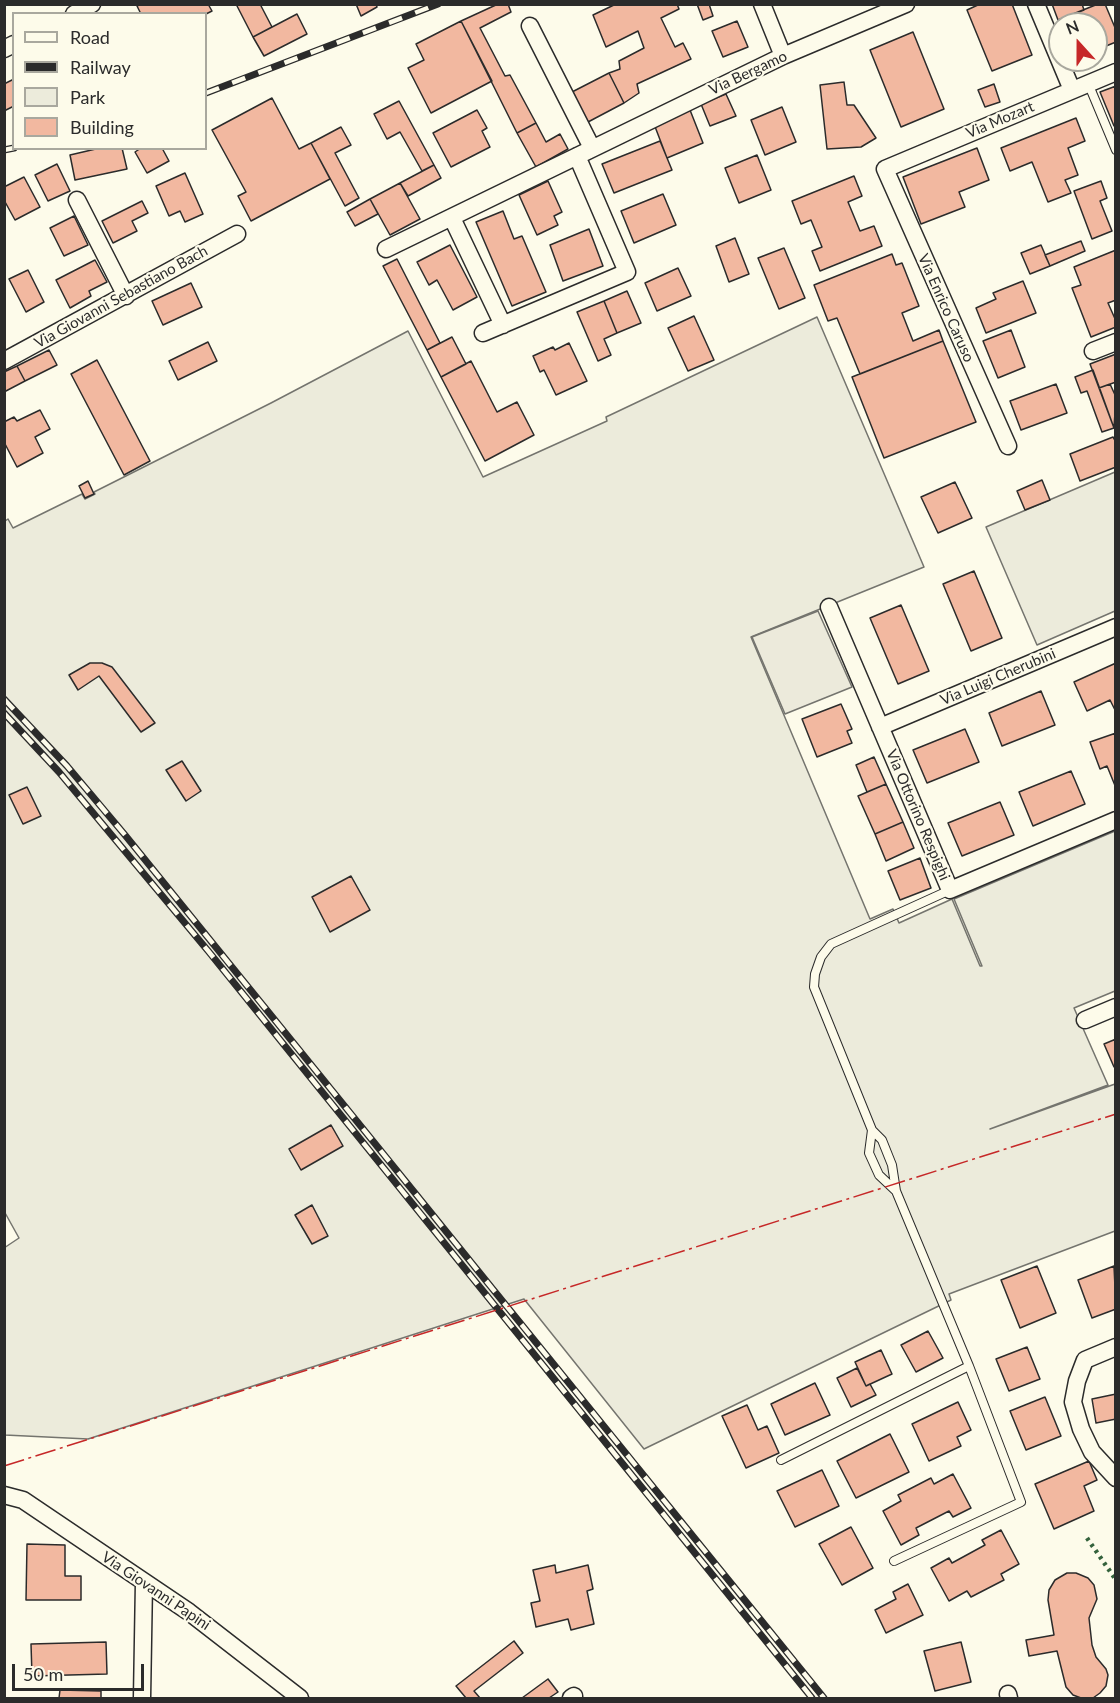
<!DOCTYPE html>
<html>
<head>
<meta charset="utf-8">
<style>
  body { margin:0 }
  #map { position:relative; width:1120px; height:1703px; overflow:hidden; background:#fdfbea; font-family:Lato,sans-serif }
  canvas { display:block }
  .frame { position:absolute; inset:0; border:6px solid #2b2b2b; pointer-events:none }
  .legend { position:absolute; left:12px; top:12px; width:195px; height:138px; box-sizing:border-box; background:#fdfbea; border:2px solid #a9a89e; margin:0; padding:8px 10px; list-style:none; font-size:18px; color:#2b2b2b }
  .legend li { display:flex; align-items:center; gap:12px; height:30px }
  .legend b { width:30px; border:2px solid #a9a89e }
  .north { position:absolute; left:1048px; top:12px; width:60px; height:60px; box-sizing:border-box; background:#fdfbea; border:2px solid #a9a89e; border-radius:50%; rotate:339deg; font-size:16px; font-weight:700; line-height:24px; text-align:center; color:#2b2b2b }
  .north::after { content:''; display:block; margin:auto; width:21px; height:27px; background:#c62828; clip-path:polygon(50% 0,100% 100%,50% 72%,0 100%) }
  .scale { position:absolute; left:12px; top:1664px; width:132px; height:27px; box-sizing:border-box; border:3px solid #2b2b2b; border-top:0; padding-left:8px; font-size:18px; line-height:21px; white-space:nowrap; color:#2b2b2b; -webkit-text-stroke:4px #fdfbea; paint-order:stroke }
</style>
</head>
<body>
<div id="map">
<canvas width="1120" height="1703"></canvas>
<div class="frame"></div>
<ul class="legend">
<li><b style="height:8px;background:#fdfbea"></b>Road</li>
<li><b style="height:8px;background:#2b2b2b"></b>Railway</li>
<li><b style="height:16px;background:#ecebdb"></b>Park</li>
<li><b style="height:16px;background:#f2b8a0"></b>Building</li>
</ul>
<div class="north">N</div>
<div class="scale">50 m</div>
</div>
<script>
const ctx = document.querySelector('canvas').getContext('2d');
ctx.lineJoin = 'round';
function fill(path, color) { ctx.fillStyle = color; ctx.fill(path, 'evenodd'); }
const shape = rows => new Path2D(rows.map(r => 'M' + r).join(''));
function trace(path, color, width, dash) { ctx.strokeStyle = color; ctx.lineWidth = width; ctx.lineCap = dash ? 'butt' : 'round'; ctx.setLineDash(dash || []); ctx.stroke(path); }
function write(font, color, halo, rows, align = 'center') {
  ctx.font = font + ' Lato,sans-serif'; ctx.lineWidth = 4.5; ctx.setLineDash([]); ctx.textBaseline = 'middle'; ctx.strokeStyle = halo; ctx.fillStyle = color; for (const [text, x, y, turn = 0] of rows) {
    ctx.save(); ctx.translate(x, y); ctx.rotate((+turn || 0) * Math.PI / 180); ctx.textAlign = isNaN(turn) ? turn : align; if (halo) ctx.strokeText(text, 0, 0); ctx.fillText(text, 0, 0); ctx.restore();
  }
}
const green = shape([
  [817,317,924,567,751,637,870,919,893,909,899,923,952,899,980,966,982,966,954,899,1115,831,1115,991,1074,1008,1108,1085,990,1129,1115,1084,1115,1231,949,1294,951,1300,644,1449,524,1299,88,1439,5,1435,4,1248,19,1238,4,1211,5,521,8,519,13,528,82,494,85,499,95,494,94,492,271,403,408,331,483,477,607,421,606,417,817,317],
  [1115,472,1115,611,1037,645,986,527,1115,472]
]);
const parking = shape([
  [818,611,852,687,785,714,752,637,818,611]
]);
const building = shape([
  [141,4,208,4,212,11,206,14,141,14,137,6,141,4],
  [236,4,260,4,272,27,253,37,236,4],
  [356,4,376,4,377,7,361,16,356,4],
  [498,4,508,4,511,12,480,28,505,76,510,75,536,123,517,133,461,21,498,4],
  [616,4,677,4,679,9,661,18,675,47,683,43,691,59,637,84,639,93,624,103,609,73,620,69,619,61,644,48,638,31,606,47,593,15,616,4],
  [697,4,709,4,713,16,703,20,697,4],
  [980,4,1012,4,1032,55,992,71,967,10,980,4],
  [1052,4,1082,4,1084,10,1058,20,1052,4],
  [1098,4,1105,4,1116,30,1116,42,1096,50,1096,24,1060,24,1060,26,1058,20,1098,4],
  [297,14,307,34,264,56,253,37,297,14],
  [461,21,492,81,431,113,408,68,424,60,416,44,461,21],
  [737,21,748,47,723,57,712,31,737,21],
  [913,32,944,109,901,127,870,50,913,32],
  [609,73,624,103,588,122,572,92,609,73],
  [14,79,14,106,4,111,4,84,14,79],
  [844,82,847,105,854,105,876,138,861,147,827,149,820,85,844,82],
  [994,84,1000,102,985,107,978,90,994,84],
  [1116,86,1116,125,1114,126,1100,92,1116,86],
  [726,94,736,116,710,126,701,104,726,94],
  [272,98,299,149,311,143,330,179,251,221,238,196,246,192,212,130,272,98],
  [399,101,434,165,422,171,400,132,387,139,374,114,399,101],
  [782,107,796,142,765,155,751,120,782,107],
  [477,110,487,128,482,131,490,147,451,167,433,133,477,110],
  [690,110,703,143,667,158,654,124,690,110],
  [1076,118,1085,141,1068,148,1078,175,1065,180,1071,193,1048,202,1032,162,1010,171,1001,148,1076,118],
  [536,123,546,142,560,134,568,149,536,167,517,133,536,123],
  [341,127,351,145,335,153,359,198,345,206,311,143,341,127],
  [660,141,672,170,614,193,602,164,660,141],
  [100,148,122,148,127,169,75,180,70,155,100,148],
  [141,148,162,148,169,161,147,173,135,152,141,148],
  [977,148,989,180,959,192,965,207,921,224,903,177,977,148],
  [757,155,771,190,739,203,725,168,757,155],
  [57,164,70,191,48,201,35,175,57,164],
  [434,165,441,178,408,196,400,183,434,165],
  [185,173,203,214,185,222,180,211,169,216,156,186,185,173],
  [854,176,862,196,848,202,860,231,874,226,882,246,820,271,812,251,822,247,811,220,801,224,792,201,854,176],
  [24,177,40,207,15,220,4,200,4,187,24,177],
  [548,181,562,212,554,216,558,225,537,235,519,195,548,181],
  [1101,181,1107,198,1100,201,1112,231,1092,239,1074,191,1101,181],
  [400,183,420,219,390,235,370,199,400,183],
  [663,194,676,225,634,243,621,211,663,194],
  [370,199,378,214,355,226,347,212,370,199],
  [142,201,148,213,132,221,137,231,113,243,102,221,142,201],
  [503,211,514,239,522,236,546,292,512,306,476,222,503,211],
  [74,216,88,245,64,256,50,228,74,216],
  [589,229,603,266,563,281,550,245,589,229],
  [735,238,749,274,729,282,716,246,735,238],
  [1081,241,1085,251,1050,266,1045,255,1081,241],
  [450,245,477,297,453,310,437,280,429,285,417,262,450,245],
  [1041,245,1050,266,1030,274,1021,253,1041,245],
  [784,248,805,298,779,309,758,258,784,248],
  [1116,250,1116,300,1108,303,1116,321,1116,327,1091,337,1072,288,1081,285,1074,267,1116,250],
  [892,254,896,265,902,263,919,306,902,313,913,341,939,330,943,341,860,374,837,318,828,321,814,285,892,254],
  [397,259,440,343,427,350,383,266,397,259],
  [95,260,107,282,89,291,91,296,70,308,56,280,95,260],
  [678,268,691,296,657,311,645,283,678,268],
  [28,270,44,302,26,312,9,279,28,270],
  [1023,281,1036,313,986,333,976,308,996,299,993,293,1023,281],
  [191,283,202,307,163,325,152,301,191,283],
  [627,291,641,323,617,333,604,301,627,291],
  [604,301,617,333,604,339,611,355,598,361,577,312,604,301],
  [694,316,714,360,688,371,668,328,694,316],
  [1011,330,1025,367,998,378,983,341,1011,330],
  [452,337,466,364,441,377,427,350,452,337],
  [943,341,976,422,884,458,852,377,943,341],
  [208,342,217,361,178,380,169,361,208,342],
  [569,343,587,381,556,395,544,370,540,372,533,356,553,347,555,350,569,343],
  [49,350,57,365,25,381,17,366,49,350],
  [1116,354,1116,382,1099,388,1090,364,1116,354],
  [97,360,150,461,124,475,71,374,97,360],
  [471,361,497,412,517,402,534,435,485,461,441,377,471,361],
  [17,366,25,381,4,392,4,372,17,366],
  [1093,370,1114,428,1102,432,1087,391,1081,393,1075,377,1093,370],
  [1056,384,1067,413,1021,430,1010,401,1056,384],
  [1110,384,1116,397,1114,428,1099,388,1110,384],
  [40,410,50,429,35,437,43,453,17,467,4,442,4,422,14,417,17,421,40,410],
  [1113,437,1116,442,1116,467,1080,481,1070,454,1113,437],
  [1042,480,1050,500,1025,510,1017,491,1042,480],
  [88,481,94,494,85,498,79,486,88,481],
  [955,482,972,518,938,533,921,497,955,482],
  [974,571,1002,638,971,651,943,584,974,571],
  [901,605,929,671,898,684,870,618,901,605],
  [90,663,102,663,112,667,155,723,141,732,99,676,78,690,69,675,90,663],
  [1116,663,1116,712,1110,700,1087,711,1074,682,1116,663],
  [1041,691,1055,725,1002,746,989,713,1041,691],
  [841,704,852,729,847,731,852,743,817,757,802,719,841,704],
  [965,729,979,762,927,783,913,750,965,729],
  [1116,733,1116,788,1107,766,1100,769,1090,742,1116,733],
  [874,757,886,784,867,792,856,765,874,757],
  [182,761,201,791,186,801,166,770,182,761],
  [1071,771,1085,804,1033,826,1019,792,1071,771],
  [886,784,903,822,875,834,858,796,886,784],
  [27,787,41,816,23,824,9,795,27,787],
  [1000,802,1014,835,962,856,948,823,1000,802],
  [903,822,914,848,886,861,875,834,903,822],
  [920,858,931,888,900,900,888,871,920,858],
  [351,876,370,910,330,932,312,897,351,876],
  [1116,1039,1116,1067,1114,1067,1104,1044,1116,1039],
  [331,1125,343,1146,301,1170,289,1149,331,1125],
  [312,1205,328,1236,312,1244,295,1215,312,1205],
  [1037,1266,1056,1313,1020,1328,1001,1280,1037,1266],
  [1114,1266,1116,1309,1092,1318,1078,1280,1114,1266],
  [928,1331,943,1358,916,1372,901,1345,928,1331],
  [1027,1347,1040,1379,1009,1391,996,1359,1027,1347],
  [881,1350,892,1374,866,1386,855,1362,881,1350],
  [857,1368,866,1386,870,1384,876,1395,851,1407,837,1378,857,1368],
  [815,1383,830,1415,785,1435,771,1404,815,1383],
  [1116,1394,1116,1419,1096,1423,1092,1399,1116,1394],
  [1045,1397,1061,1436,1026,1450,1010,1411,1045,1397],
  [958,1402,971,1430,957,1437,961,1446,929,1461,912,1424,958,1402],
  [747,1405,758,1430,767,1426,779,1453,746,1468,722,1416,747,1405],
  [890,1434,909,1472,856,1498,837,1461,890,1434],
  [1089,1461,1097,1480,1084,1486,1094,1511,1054,1529,1035,1484,1089,1461],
  [822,1470,839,1506,795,1527,777,1491,822,1470],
  [953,1474,971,1508,953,1517,949,1511,916,1528,919,1535,901,1545,883,1511,901,1501,898,1495,931,1478,934,1484,953,1474],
  [851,1527,873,1568,842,1585,819,1544,851,1527],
  [1001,1530,1019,1564,1001,1574,1004,1580,971,1597,967,1591,949,1601,931,1568,949,1558,952,1563,985,1545,982,1540,1001,1530],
  [27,1544,65,1545,65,1576,81,1576,81,1600,26,1600,27,1544],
  [555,1565,556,1573,588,1565,593,1589,587,1591,594,1624,571,1630,568,1619,536,1627,531,1603,540,1601,533,1570,555,1565],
  [1067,1573,1076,1573,1088,1578,1094,1585,1097,1599,1089,1618,1092,1645,1096,1657,1106,1669,1108,1675,1106,1686,1100,1693,1093,1698,1081,1698,1073,1695,1066,1687,1057,1651,1029,1656,1026,1640,1054,1635,1048,1600,1049,1590,1055,1580,1067,1573],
  [908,1584,923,1615,886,1633,875,1610,896,1599,893,1592,908,1584],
  [514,1641,523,1653,474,1691,480,1698,466,1698,456,1686,514,1641],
  [106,1642,107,1674,32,1676,31,1644,106,1642],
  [961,1642,971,1682,935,1691,924,1651,961,1642],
  [548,1679,558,1692,549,1698,522,1698,548,1679],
  [60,1690,101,1691,101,1698,59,1698,60,1690]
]);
const service = shape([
  [1088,83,1116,150],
  [872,1130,882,1140,892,1165,896,1191],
  [781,1460,969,1366],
  [894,1561,1021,1502,969,1366,896,1191,879,1175,869,1153,872,1130,814,987,815,974,821,957,831,944,950,890]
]);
const minor = shape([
  [762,4,783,56],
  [1036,4,1072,90],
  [74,14,92,4],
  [530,26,592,148],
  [4,49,14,44],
  [77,200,126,296],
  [452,218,503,325],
  [386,249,783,56,906,4],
  [483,333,627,272,577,156],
  [1093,351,1116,342],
  [4,361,237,234],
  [1008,446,885,169,1116,72],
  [829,607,950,890,1116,820],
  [880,727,1116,627],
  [1085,1020,1116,1007],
  [1116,1347,1085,1360,1077,1381,1073,1402,1081,1429,1092,1452,1116,1478],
  [4,1495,23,1500,189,1612,300,1698],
  [1008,1694,1009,1698],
  [142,1698,144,1582],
  [571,1698,574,1696]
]);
const rail = shape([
  [206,93,438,4],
  [4,150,14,148],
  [4,699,67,766,125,835,824,1698],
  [4,713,59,772,209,952,812,1698]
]);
const hedge = shape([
  [1087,1538,1116,1580]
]);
const power = shape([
  [4,1466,1116,1114]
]);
const streetNames = [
  ["Via Bergamo",748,73,-25],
  ["Via Mozart",1000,120,-23],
  ["Via Giovanni Sebastiano Bach",121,297,-29],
  ["Via Enrico Caruso",946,308,66],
  ["Via Luigi Cherubini",998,677,-23],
  ["Via Ottorino Respighi",918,815,67],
  ["Via Giovanni Papini",156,1591,34]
];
fill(green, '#ecebdb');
trace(green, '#74746e', 1.5);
fill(parking, '#eceadb');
trace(parking, '#74746e', 1.5);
fill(building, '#f2b8a0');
trace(building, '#2b2b2b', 1.5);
trace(service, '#2b2b2b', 10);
trace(minor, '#2b2b2b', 19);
trace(service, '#fdfbea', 8);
trace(minor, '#fdfbea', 16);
trace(rail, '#2b2b2b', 7);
trace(rail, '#fdfbea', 4.5, [14]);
trace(hedge, '#34623c', 4.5, [3, 4.5]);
trace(power, '#c62828', 1.5, [21, 4.5, 3, 4.5]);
write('15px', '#2b2b2b', '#fdfbea', streetNames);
</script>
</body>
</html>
